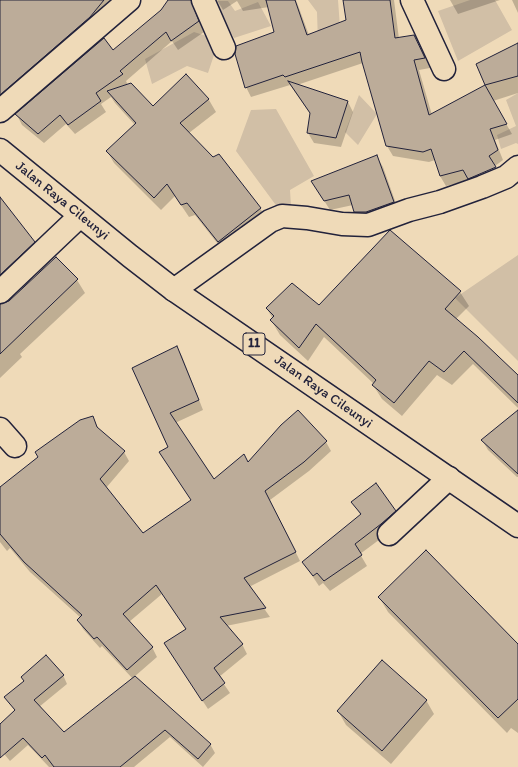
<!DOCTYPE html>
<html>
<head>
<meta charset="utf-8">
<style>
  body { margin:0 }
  canvas { display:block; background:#efdab8 }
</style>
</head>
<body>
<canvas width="518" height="767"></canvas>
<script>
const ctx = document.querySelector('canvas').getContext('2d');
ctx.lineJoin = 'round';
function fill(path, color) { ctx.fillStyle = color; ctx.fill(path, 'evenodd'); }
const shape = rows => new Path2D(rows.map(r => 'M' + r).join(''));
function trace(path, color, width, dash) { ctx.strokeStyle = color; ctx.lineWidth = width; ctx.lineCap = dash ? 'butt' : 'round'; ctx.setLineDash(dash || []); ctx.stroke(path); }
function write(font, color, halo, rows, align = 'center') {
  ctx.font = font + ' Itim,sans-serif'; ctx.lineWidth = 4; ctx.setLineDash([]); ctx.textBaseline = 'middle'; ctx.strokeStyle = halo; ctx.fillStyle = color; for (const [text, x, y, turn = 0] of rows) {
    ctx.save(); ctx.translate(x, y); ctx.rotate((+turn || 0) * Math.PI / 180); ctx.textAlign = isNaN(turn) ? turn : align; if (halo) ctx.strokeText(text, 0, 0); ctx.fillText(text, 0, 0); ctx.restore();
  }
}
const green = shape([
  [308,0,338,0,341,41,318,42,317,12],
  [470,0,495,0,512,30,458,61,438,11],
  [214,1,228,1,235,11,258,2,271,26,234,38],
  [194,32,219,40,208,73,187,66,152,84,145,59],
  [518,93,518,144,516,143,501,149,497,135,516,126,506,100],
  [359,95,377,114,358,145,345,132],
  [276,109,314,176,290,190,291,206,278,208,236,151,251,110],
  [518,255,518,361,455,298]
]);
const shadow = shape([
  [49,0,113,0,0,108,0,49],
  [169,0,202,0,196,9,197,16,204,32,178,50,172,41,126,81,128,85,153,108,186,76,209,100,216,112,189,133,260,208,267,220,225,253,195,215,189,217,175,196,161,210,114,163,107,151,135,125,115,103,111,97,101,104,106,112,75,134,66,124,44,143,22,125,17,115,112,52,171,3],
  [217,0,296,0,316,54,347,21,344,0,394,0,399,39,414,36,430,68,419,70,432,115,486,86,478,64,518,44,518,93,493,101,512,134,495,140,503,160,495,166,501,178,475,188,469,180,446,186,440,176,435,160,429,162,393,156,387,146,363,63,297,85,348,102,353,112,341,147,314,143,308,133,311,115,290,85,251,97,246,87,276,33,269,7,243,11,237,1,223,10],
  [450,0,500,0,458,14],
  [512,0,518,0,518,13],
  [377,157,383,167,399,212,361,222,353,205,330,210,318,191],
  [0,199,34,243,41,256,0,295],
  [390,232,460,292,469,306,456,319,518,377,518,408,473,364,452,385,437,375,402,416,382,399,373,385,374,384,324,337,308,361,280,335,271,320,273,319,267,309,319,306],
  [55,258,77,280,85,293,20,354,22,357,0,378,0,305,9,302],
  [177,347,182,356,203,410,175,423,214,480,248,464,326,442,331,451,309,471,270,500,300,561,249,587,270,617,226,626,242,644,247,654,219,677,230,693,208,709,165,644,186,629,162,594,129,622,152,647,157,657,134,677,210,744,215,753,203,767,170,737,134,767,49,767,28,745,10,761,0,749,0,725,15,711,6,697,63,675,67,684,39,707,64,734,133,679,102,646,100,648,83,629,78,620,81,618,30,572,10,548,7,551,0,542,0,488,93,417,99,430,124,452,129,461,106,488,143,535,192,501,133,369],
  [518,415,518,477,517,477,488,450,482,440],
  [353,503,395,511,401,521,387,534,360,554,367,566,330,591,323,583,319,586,303,562,361,516],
  [379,597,518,646,518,733,511,728,507,733,388,612],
  [426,700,434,714,391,764,346,725,338,711]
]);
const building = shape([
  [0,0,104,0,90,17,0,95,0,0],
  [168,0,191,0,199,21,171,41,166,32,120,71,123,74,96,93,101,101,68,125,60,115,38,134,15,114,104,38,113,50,161,10,168,0],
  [266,0,295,0,307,35,346,20,343,0,390,0,395,38,414,35,425,58,414,60,429,115,485,85,507,124,490,129,498,150,489,156,496,167,468,179,463,170,440,176,431,149,423,152,386,146,362,62,360,52,285,77,283,75,245,88,235,54,236,46,274,32,266,0],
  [518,43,518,76,485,85,476,64,518,43],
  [186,74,209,99,180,123,213,157,219,154,261,208,218,242,187,203,181,205,167,184,154,198,106,151,136,123,107,91,131,83,153,106,186,74],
  [288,81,348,101,336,138,307,133,310,113,288,81],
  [377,155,394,202,366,212,354,212,349,195,324,201,311,181,377,155],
  [0,197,35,242,0,275,0,197],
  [390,230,461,291,445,309,478,337,518,375,518,403,464,351,444,372,429,361,394,403,372,385,376,380,316,324,299,348,270,320,274,316,266,308,292,283,319,305,390,230],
  [56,257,78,279,0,354,0,304,9,301,56,257],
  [177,346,199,400,170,413,214,479,244,454,248,462,281,425,298,410,327,441,304,462,265,491,296,552,244,578,266,608,220,617,243,644,214,668,225,683,202,701,164,643,186,629,156,585,123,614,153,647,127,670,97,637,94,639,77,620,82,615,24,562,0,534,0,487,38,457,35,452,80,420,93,416,97,427,125,451,100,479,143,533,191,500,159,452,168,447,132,368,177,346],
  [518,410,518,474,481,440,518,410],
  [376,483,396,511,381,524,355,544,362,555,324,581,317,573,313,576,302,562,361,514,351,502,376,483],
  [426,550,518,644,518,699,498,718,378,597,426,550],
  [46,655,64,675,34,700,64,732,135,676,211,744,198,759,165,730,120,767,54,767,45,755,42,758,23,738,0,758,0,724,15,710,4,697,24,681,21,677,46,655],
  [382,660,427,700,382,751,337,711,382,660]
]);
const minor = shape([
  [203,0,224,48],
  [412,0,444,69],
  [0,111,129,0],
  [174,290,270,221,282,216,307,218,342,224,368,225,409,210,440,202,482,187,506,177,518,167],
  [0,292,80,216],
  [0,429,15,446],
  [389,534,449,478]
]);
const trunk = shape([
  [0,150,130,256,174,290,518,526]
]);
const shields = [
  [254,344,22]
];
const shieldNames = [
  ["11",254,344]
];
const streetNames = [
  ["Jalan Raya Cileunyi",62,201,39],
  ["Jalan Raya Cileunyi",323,392,35]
];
fill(green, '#d1bfa6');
fill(shadow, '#0003');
fill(building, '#bcac99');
trace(building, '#22223b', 1);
trace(minor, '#22223b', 25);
trace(trunk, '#22223b', 25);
trace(minor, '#efdab8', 22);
trace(trunk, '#efdab8', 22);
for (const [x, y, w] of shields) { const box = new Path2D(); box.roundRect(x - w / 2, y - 11, w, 22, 3); ctx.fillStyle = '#efdab8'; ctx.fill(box); trace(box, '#22223b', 1); }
write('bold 13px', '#22223b', null, shieldNames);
write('14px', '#22223b', '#efdab8', streetNames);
</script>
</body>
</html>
